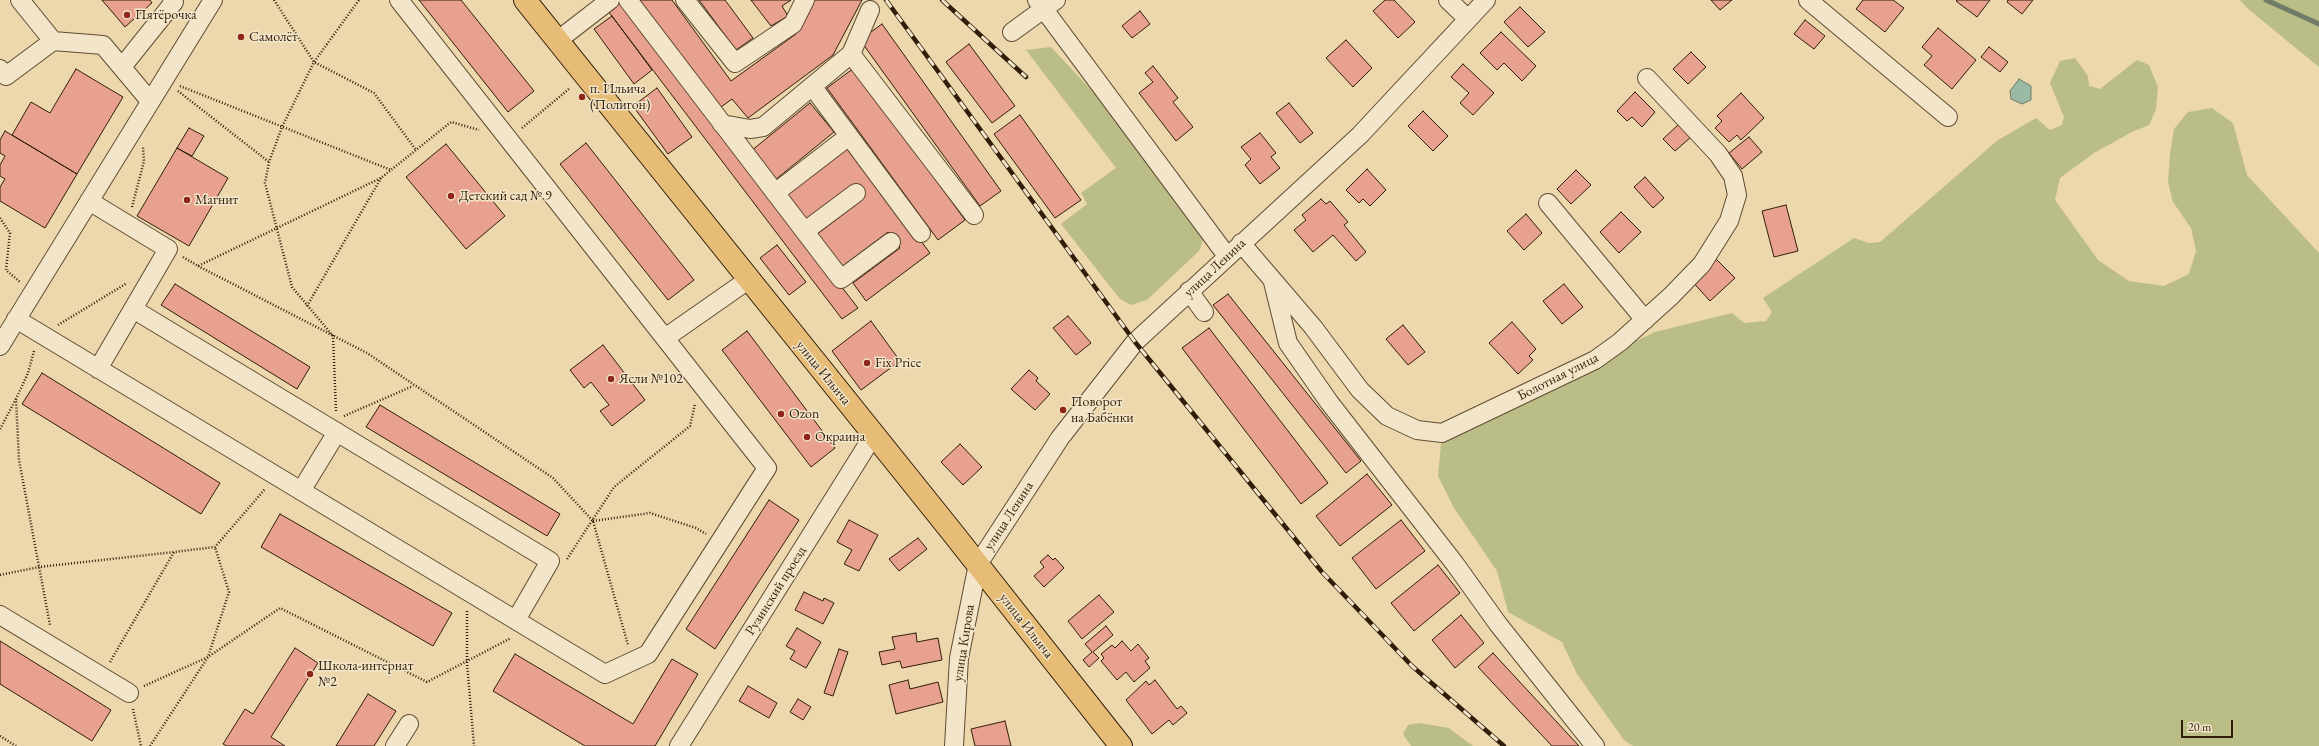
<!DOCTYPE html>
<html>
<head>
<meta charset="utf-8">
<style>
  body { margin:0 }
  #map { position:relative; width:2319px; height:746px; overflow:hidden; background:#edd7ac; font-family:"EB Garamond",serif }
  canvas { display:block }
  .scale { position:absolute; left:2181px; top:720px; width:52px; height:18px; box-sizing:border-box; border:2px solid #301e0a; border-top:0; padding-left:5px; font-size:12px; line-height:14px; white-space:nowrap; color:#301e0a; -webkit-text-stroke:3px #f3e5c9; paint-order:stroke }
</style>
</head>
<body>
<div id="map">
<canvas width="2319" height="746"></canvas>
<div class="scale">20 m</div>
</div>
<script>
const ctx = document.querySelector('canvas').getContext('2d');
ctx.lineJoin = 'round';
function fill(path, color) { ctx.fillStyle = color; ctx.fill(path, 'evenodd'); }
const shape = rows => new Path2D(rows.map(r => 'M' + r).join(''));
function trace(path, color, width, dash) { ctx.strokeStyle = color; ctx.lineWidth = width; ctx.lineCap = dash ? 'butt' : 'round'; ctx.setLineDash(dash || []); ctx.stroke(path); }
function write(font, color, halo, rows, align = 'center') {
  ctx.font = font + ' "EB Garamond",serif'; ctx.lineWidth = 3; ctx.setLineDash([]); ctx.textBaseline = 'middle'; ctx.strokeStyle = halo; ctx.fillStyle = color; for (const [text, x, y, turn = 0] of rows) {
    ctx.save(); ctx.translate(x, y); ctx.rotate((+turn || 0) * Math.PI / 180); ctx.textAlign = isNaN(turn) ? turn : align; if (halo) ctx.strokeText(text, 0, 0); ctx.fillText(text, 0, 0); ctx.restore();
  }
}
const green = shape([
  [2240,0,2319,0,2319,67,2247,8],
  [1051,47,1095,94,1204,237,1199,251,1147,300,1131,305,1120,299,1061,224,1087,204,1081,193,1116,168,1026,50],
  [2075,58,2088,76,2089,86,2100,89,2137,60,2149,65,2158,87,2156,109,2149,125,2132,132,2094,153,2060,178,2055,200,2098,260,2129,281,2164,286,2189,274,2196,251,2191,228,2173,202,2168,182,2170,154,2174,129,2188,112,2212,108,2233,123,2247,175,2319,253,2319,746,1633,746,1624,740,1577,674,1562,642,1508,612,1497,571,1454,508,1438,476,1442,433,1655,332,1732,313,1744,323,1766,321,1772,312,1763,298,1854,238,1869,243,1880,242,1998,140,2036,118,2050,130,2062,125,2064,117,2050,83,2060,61],
  [1419,723,1449,728,1473,746,1411,746,1403,734,1408,725]
]);
const water = shape([
  [2019,79,2031,86,2031,100,2022,104,2011,99,2010,91,2019,79]
]);
const stream = shape([
  [2266,0,2319,24]
]);
const building = shape([
  [102,0,150,0,152,3,125,27,102,0],
  [419,0,461,0,534,91,508,112,419,0],
  [639,0,672,0,731,81,796,34,813,0,862,0,833,55,748,118,732,99,717,110,639,0],
  [699,0,725,0,753,38,736,50,699,0],
  [751,0,791,0,782,6,788,16,771,26,751,0],
  [1385,0,1394,0,1415,22,1398,38,1373,11,1385,0],
  [1711,0,1732,0,1720,10,1711,0],
  [1863,0,1893,0,1904,8,1885,32,1856,9,1863,0],
  [1957,0,1990,0,1977,17,1956,1,1957,0],
  [2008,0,2033,0,2022,14,2007,2,2008,0],
  [621,2,858,308,842,319,608,11,621,2],
  [1520,7,1545,32,1528,47,1504,22,1520,7],
  [1140,11,1150,24,1132,38,1122,26,1140,11],
  [612,16,652,70,634,84,594,29,612,16],
  [1805,20,1825,36,1814,49,1794,34,1805,20],
  [882,24,1001,191,980,206,860,40,882,24],
  [1938,28,1976,60,1952,89,1924,65,1932,56,1922,47,1938,28],
  [1501,32,1536,66,1522,81,1504,63,1497,70,1480,53,1501,32],
  [1346,40,1372,68,1353,87,1326,58,1346,40],
  [969,44,1015,106,992,123,946,62,969,44],
  [1989,47,2008,62,2000,72,1981,57,1989,47],
  [1691,52,1706,67,1688,84,1673,69,1691,52],
  [1463,64,1494,93,1473,115,1460,103,1469,93,1451,77,1463,64],
  [1153,66,1178,98,1173,102,1193,127,1176,141,1139,93,1153,82,1145,73,1153,66],
  [854,68,965,220,938,240,827,88,854,68],
  [76,69,123,97,77,174,12,135,31,102,50,113,76,69],
  [657,88,692,137,668,154,633,106,657,88],
  [1635,92,1655,112,1642,127,1632,117,1627,121,1617,111,1635,92],
  [1741,93,1764,118,1741,140,1737,135,1729,142,1715,128,1722,121,1717,116,1741,93],
  [810,103,834,132,775,180,751,151,810,103],
  [1289,103,1313,133,1300,143,1276,113,1289,103],
  [1423,111,1448,136,1433,151,1408,126,1423,111],
  [1020,115,1081,200,1055,218,994,134,1020,115],
  [1679,124,1691,137,1675,151,1663,139,1679,124],
  [189,128,204,136,192,156,177,148,189,128],
  [5,131,77,174,45,228,0,201,0,187,5,179,0,176,0,165,5,156,0,153,0,140,5,131],
  [1260,133,1276,153,1271,157,1280,168,1260,184,1245,165,1251,159,1241,147,1260,133],
  [1749,137,1762,152,1742,169,1729,153,1749,137],
  [586,143,694,280,668,300,560,164,586,143],
  [446,144,505,216,466,249,406,177,446,144],
  [849,145,930,253,866,301,853,283,900,248,888,232,840,268,816,235,862,200,853,189,807,224,784,194,849,145],
  [177,148,228,178,189,246,137,216,177,148],
  [1367,169,1386,190,1370,206,1363,199,1359,203,1346,190,1367,169],
  [1576,170,1591,185,1571,204,1557,189,1576,170],
  [1645,177,1664,198,1653,208,1634,187,1645,177],
  [1321,199,1326,204,1330,201,1348,222,1344,225,1366,252,1356,261,1333,235,1313,252,1294,230,1306,220,1302,215,1321,199],
  [1786,205,1798,251,1774,257,1762,211,1786,205],
  [1621,212,1641,232,1619,253,1600,232,1621,212],
  [1526,214,1542,233,1524,250,1507,231,1526,214],
  [777,245,806,282,789,295,760,258,777,245],
  [1714,257,1735,278,1710,301,1690,279,1714,257],
  [175,284,310,367,297,389,161,305,175,284],
  [1564,284,1583,307,1562,324,1543,301,1564,284],
  [1228,294,1361,461,1346,473,1213,305,1228,294],
  [1068,316,1091,343,1076,355,1053,328,1068,316],
  [871,321,900,361,861,390,832,351,871,321],
  [1512,322,1536,349,1529,356,1533,360,1518,374,1489,343,1512,322],
  [1403,325,1425,352,1408,365,1386,339,1403,325],
  [1209,328,1328,483,1301,504,1182,348,1209,328],
  [747,331,835,448,811,467,722,350,747,331],
  [603,345,645,400,612,426,600,411,609,405,591,382,584,388,570,370,603,345],
  [1029,370,1038,378,1036,381,1050,394,1035,410,1011,389,1029,370],
  [42,373,220,483,201,514,22,404,42,373],
  [380,405,560,514,547,536,366,427,380,405],
  [960,444,982,467,963,485,941,462,960,444],
  [1367,474,1392,505,1340,546,1316,516,1367,474],
  [769,500,799,520,715,649,686,629,769,500],
  [280,514,452,613,433,646,261,547,280,514],
  [849,520,878,535,859,571,844,564,852,550,837,542,849,520],
  [1401,520,1425,551,1376,589,1352,558,1401,520],
  [918,538,927,549,899,571,889,559,918,538],
  [1048,555,1053,560,1055,558,1064,568,1044,587,1034,576,1044,567,1040,562,1048,555],
  [1438,565,1460,593,1414,631,1391,603,1438,565],
  [804,592,823,601,824,598,834,603,823,624,795,610,804,592],
  [1099,595,1114,612,1082,639,1068,621,1099,595],
  [1461,615,1484,643,1455,668,1432,640,1461,615],
  [1106,626,1113,635,1093,652,1099,658,1089,667,1083,660,1092,652,1085,644,1106,626],
  [797,628,821,642,806,668,790,659,795,651,786,646,797,628],
  [916,633,917,642,938,638,942,660,902,668,900,661,882,665,879,652,895,649,892,637,916,633],
  [0,641,111,710,92,741,0,684,0,641],
  [1122,641,1131,651,1138,644,1149,658,1145,661,1150,668,1134,682,1126,672,1117,680,1101,661,1104,658,1101,654,1112,645,1115,648,1122,641],
  [295,648,318,663,271,737,285,746,227,746,223,744,245,709,253,714,295,648],
  [839,649,848,652,833,696,824,693,839,649],
  [1493,653,1579,746,1552,746,1478,667,1493,653],
  [515,654,633,724,672,659,698,674,655,746,585,746,493,691,515,654],
  [908,680,910,689,938,682,943,702,896,714,889,685,908,680],
  [1155,680,1177,709,1181,706,1187,713,1173,725,1169,720,1152,734,1126,700,1146,681,1149,685,1155,680],
  [748,686,777,703,769,718,739,701,748,686],
  [368,694,396,711,374,746,336,746,368,694],
  [798,699,811,707,803,720,790,712,798,699],
  [1005,721,1011,746,975,746,971,729,1005,721]
]);
const path = shape([
  [274,0,314,62,374,93,416,150],
  [180,86,391,170],
  [178,91,269,162],
  [522,128,570,88],
  [132,207,144,161,143,147],
  [0,218,10,233,6,270,20,282],
  [183,257,198,266,381,178,451,122,479,130],
  [198,266,367,353,553,478,593,521,628,645],
  [307,306,381,178],
  [58,325,127,283],
  [34,351,28,373,16,399,19,460,50,625],
  [336,411,333,336,292,287,265,183,269,162,282,127,314,62,359,0],
  [344,416,413,386],
  [0,429,16,399],
  [593,521,650,513,696,528,706,534],
  [567,559,614,487,690,426,695,404],
  [0,575,39,567,174,552],
  [467,611,467,663,474,746],
  [110,662,174,552,215,547,265,489],
  [144,686,208,657,280,608,427,682,511,638],
  [133,709,141,746],
  [0,736,16,746],
  [150,746,208,657,229,592,215,547]
]);
const minor = shape([
  [20,0,53,41,103,45,150,101],
  [628,0,841,279,891,242],
  [685,0,735,63,793,24,805,0],
  [1037,0,1227,256],
  [1448,0,1468,19],
  [1808,0,1948,117],
  [1012,32,1056,0],
  [557,41,610,0],
  [851,54,974,215],
  [122,67,174,2,172,0],
  [0,69,6,76,53,41],
  [812,86,921,233],
  [722,124,750,129,763,127,851,54,870,10],
  [775,193,849,136],
  [89,201,168,249,98,369],
  [1548,203,1645,320],
  [805,231,856,193],
  [1241,243,1313,327,1360,390,1387,416,1417,430,1442,433,1595,360,1620,342,1671,296,1702,264,1729,221,1737,195,1733,176,1718,154,1647,78],
  [1273,282,1288,343,1329,402,1455,564,1498,624,1595,746],
  [1189,291,1204,312],
  [133,309,550,561,516,620],
  [16,319,605,674,648,654,767,468,399,0],
  [665,338,748,280],
  [0,346,213,0],
  [301,491,337,432],
  [0,615,129,693],
  [395,746,409,724],
  [679,746,873,436],
  [954,746,959,658,978,564,1060,438,1135,342,1360,135,1486,0]
]);
const major = shape([
  [525,0,952,532,1121,746]
]);
const rail = shape([
  [886,0,1135,342,1322,572,1412,666,1504,746],
  [942,0,1026,77]
]);
const markers = [
  [127,15,4,"#8f2418"],
  [241,37,4,"#8f2418"],
  [582,97,4,"#8f2418"],
  [451,196,4,"#8f2418"],
  [187,200,4,"#8f2418"],
  [867,363,4,"#8f2418"],
  [611,379,4,"#8f2418"],
  [1063,410,4,"#8f2418"],
  [781,414,4,"#8f2418"],
  [807,437,4,"#8f2418"],
  [310,674,4,"#8f2418"]
];
const poiNames = [
  ["Пятёрочка",135,15],
  ["Самолёт",249,37],
  ["п. Ильича",590,89],
  ["(Полигон)",590,105],
  ["Детский сад № 9",459,196],
  ["Магнит",195,200],
  ["Fix Price",875,363],
  ["Ясли №102",619,379],
  ["Поворот",1071,402],
  ["на Бабёнки",1071,418],
  ["Ozon",789,414],
  ["Окраина",815,437],
  ["Школа-интернат",318,666],
  ["№2",318,682]
];
const streetNames = [
  ["улица Ленина",1215,268,-43],
  ["улица Ильича",823,373,51],
  ["Болотная улица",1558,377,-27],
  ["улица Ленина",1009,516,-57],
  ["Рузинский проезд",776,591,-58],
  ["улица Ильича",1026,626,52],
  ["улица Кирова",964,643,-81]
];
fill(green, '#bbbd87');
fill(water, '#9abaa5');
trace(water, '#707c67', 1);
trace(stream, '#707c67', 5);
fill(building, '#e8a18e');
trace(building, '#301e0a', 1);
trace(minor, '#5f4c32', 20);
trace(major, '#301e0a', 24);
trace(path, '#301e0a', 2.5, [1, 2]);
trace(minor, '#f3e5c9', 18);
trace(major, '#e6bc76', 22);
trace(rail, '#301e0a', 4.5);
trace(rail, '#f3e5c9', 3, [9]);
for (const [x, y, r, color] of markers) { const dot = new Path2D(); dot.arc(x, y, r, 0, 2 * Math.PI); ctx.fillStyle = color; ctx.fill(dot); trace(dot, '#f3e5c9', 1.5); }
write('14px', '#301e0a', '#f3e5c9', poiNames, 'left');
write('14px', '#301e0a', '#f3e5c9', streetNames);
</script>
</body>
</html>
